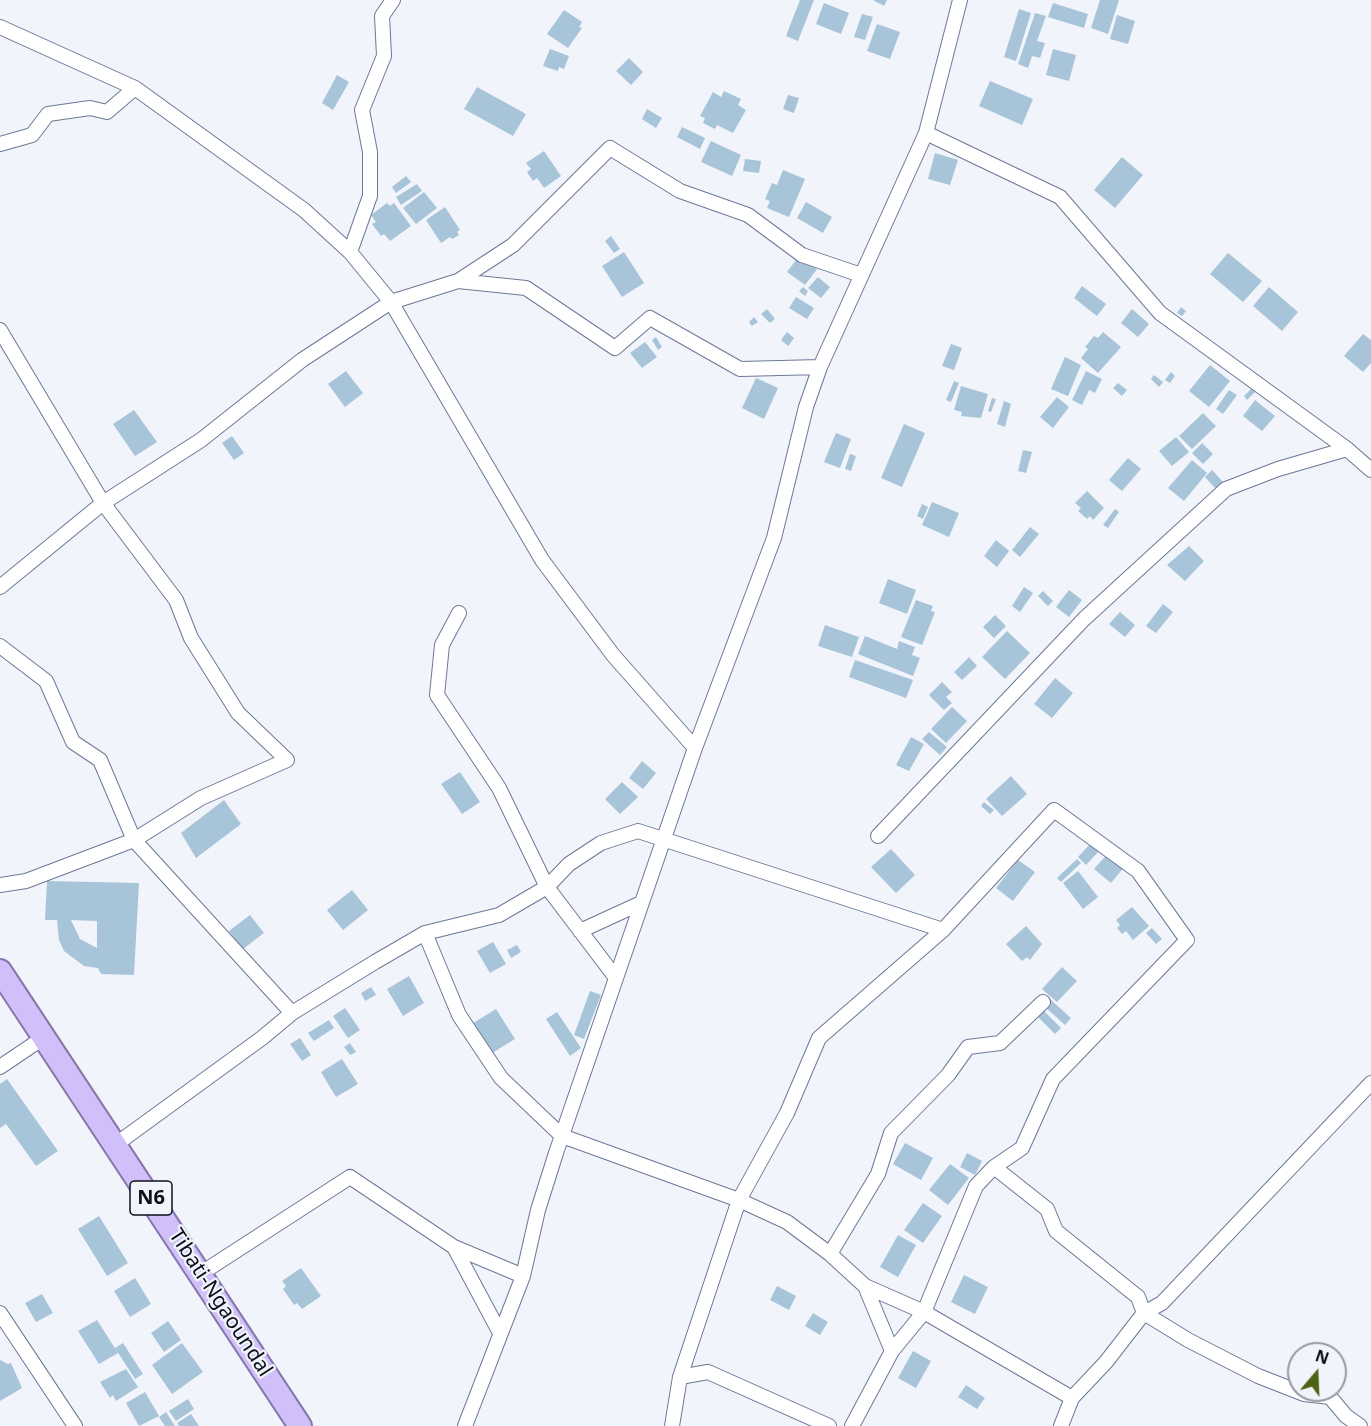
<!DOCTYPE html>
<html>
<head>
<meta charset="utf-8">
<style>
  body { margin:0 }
  #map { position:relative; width:1371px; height:1426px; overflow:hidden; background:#f1f4fb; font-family:"Noto Sans",sans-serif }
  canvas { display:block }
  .north { position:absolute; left:1287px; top:1342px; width:60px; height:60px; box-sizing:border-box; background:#f1f4fb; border:2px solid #9599a1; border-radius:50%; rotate:19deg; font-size:16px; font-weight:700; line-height:24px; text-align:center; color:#0c101b }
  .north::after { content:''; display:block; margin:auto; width:21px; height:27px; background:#4c6413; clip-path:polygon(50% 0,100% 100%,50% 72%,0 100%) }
</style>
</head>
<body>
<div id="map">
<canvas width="1371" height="1426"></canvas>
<div class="north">N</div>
</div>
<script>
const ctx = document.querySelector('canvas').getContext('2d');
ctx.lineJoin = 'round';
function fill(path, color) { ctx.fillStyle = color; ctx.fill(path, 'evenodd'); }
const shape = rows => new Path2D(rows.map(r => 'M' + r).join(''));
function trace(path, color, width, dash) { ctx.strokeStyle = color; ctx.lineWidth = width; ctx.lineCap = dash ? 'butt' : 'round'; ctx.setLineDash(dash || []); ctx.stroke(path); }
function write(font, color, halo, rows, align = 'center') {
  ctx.font = font + ' "Noto Sans",sans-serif'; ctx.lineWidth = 4.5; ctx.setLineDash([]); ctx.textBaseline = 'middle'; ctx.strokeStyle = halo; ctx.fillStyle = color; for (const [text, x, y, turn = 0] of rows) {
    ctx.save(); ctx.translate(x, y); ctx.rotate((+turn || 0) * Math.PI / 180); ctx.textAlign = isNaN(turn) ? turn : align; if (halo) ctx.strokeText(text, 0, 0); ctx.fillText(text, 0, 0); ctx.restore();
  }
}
const building = shape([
  [800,0,814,0,798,41,786,36],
  [873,0,887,0,884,6],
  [1100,0,1119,0,1108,34,1091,28],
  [824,3,849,13,841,34,816,24],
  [1053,3,1088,14,1084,28,1048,17],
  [1019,9,1031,13,1016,61,1004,57],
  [564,10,582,22,579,27,582,28,568,48,547,34],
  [1035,13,1046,16,1037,41,1045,43,1040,58,1032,56,1028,68,1018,64],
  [862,14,873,17,865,40,854,37],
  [1117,15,1135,21,1128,44,1110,39],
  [877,24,900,32,890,59,867,51],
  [550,49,569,56,564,69,559,67,558,71,543,66],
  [1053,49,1076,55,1069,81,1046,75],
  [629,58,643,72,631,85,616,71],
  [337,75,349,82,333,110,322,103],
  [990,81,1033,99,1022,125,979,106],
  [477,87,526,114,513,136,464,109],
  [724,91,741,99,738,105,746,110,733,133,717,125,715,129,703,123,705,118,700,116,713,92,721,97],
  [788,95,799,98,794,113,783,109],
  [647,109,662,118,656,128,642,119],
  [682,127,705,138,700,149,677,137],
  [711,141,741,155,732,176,701,162],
  [544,151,561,176,544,188,537,178,533,181,527,172,531,169,526,163],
  [935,153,958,160,950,185,928,179],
  [1122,157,1143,175,1115,208,1094,190],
  [745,159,761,161,759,173,743,171],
  [783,170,805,179,789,217,767,208,770,201,765,199,772,183,777,185],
  [406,176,411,182,396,193,392,187],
  [417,184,422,191,401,205,396,197],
  [424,192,437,208,416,224,403,208],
  [806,202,832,217,823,233,797,218],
  [387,203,390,206,394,203,411,226,390,241,384,234,381,236,372,224,376,222,371,215],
  [445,207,460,230,457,232,459,235,452,239,450,237,441,243,426,220],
  [611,236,620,249,614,253,605,241],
  [624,252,644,283,622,297,602,266],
  [1228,253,1262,281,1243,302,1210,274],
  [799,256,817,269,805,285,787,272],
  [818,277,830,287,821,298,808,288],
  [1082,286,1106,304,1097,316,1074,298],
  [803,287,808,291,805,296,799,291],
  [1269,287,1298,312,1282,331,1253,306],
  [796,297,814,308,807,319,789,308],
  [1181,307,1186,311,1182,316,1177,313],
  [767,309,775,319,770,323,761,314],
  [1132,309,1149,324,1138,337,1121,323],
  [754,317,758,322,752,326,749,322],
  [787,332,794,338,788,346,781,340],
  [1103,332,1121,347,1098,373,1081,358,1088,349,1085,347,1094,336,1098,338],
  [1363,334,1371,340,1371,363,1363,372,1344,356],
  [656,337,662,347,658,350,652,340],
  [645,342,657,357,642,368,630,353],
  [951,344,962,348,954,370,942,366],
  [1065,357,1081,365,1068,396,1051,389],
  [1210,365,1230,381,1209,407,1189,391],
  [346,371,363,393,345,407,328,384],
  [1086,371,1102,379,1095,393,1089,390,1082,405,1072,400],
  [1171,372,1175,376,1170,383,1165,380],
  [1154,375,1163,382,1159,387,1151,379],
  [756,378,778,388,764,419,742,408],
  [954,381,959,383,951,402,946,400],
  [1118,383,1127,390,1122,396,1113,388],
  [961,386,988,394,981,418,961,416,962,412,954,410],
  [1252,388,1255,392,1247,400,1244,396],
  [1229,390,1237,395,1223,414,1216,409],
  [1057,397,1069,407,1053,428,1040,417],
  [992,398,996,399,991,412,988,411],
  [1255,400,1275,416,1262,431,1243,416],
  [1004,401,1011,404,1005,427,997,424],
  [134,410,157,442,135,456,113,424],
  [1203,413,1216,426,1192,449,1179,436],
  [904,424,925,433,902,487,881,478],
  [836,433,851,439,840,468,824,462],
  [232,436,244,453,234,460,222,443],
  [1176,437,1189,452,1172,466,1159,451],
  [1202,443,1213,454,1203,464,1192,453],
  [1023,450,1032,452,1026,473,1018,471],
  [850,454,856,456,851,471,845,469],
  [1128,458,1141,469,1122,491,1109,480],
  [1192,460,1207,473,1184,501,1168,488],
  [1212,470,1224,483,1216,489,1205,477],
  [1087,491,1104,508,1093,520,1090,516,1087,519,1078,511,1081,508,1075,503],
  [932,502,959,513,949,537,922,525],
  [922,504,928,507,923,519,917,516],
  [1115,509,1119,512,1108,528,1103,525],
  [1030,527,1039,534,1020,557,1012,550],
  [996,540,1009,551,997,567,984,556],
  [1189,546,1204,561,1185,581,1167,565],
  [888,579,916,590,907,614,879,603],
  [1024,587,1033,593,1020,612,1012,606],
  [1069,590,1082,600,1069,617,1056,607],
  [1043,591,1053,601,1048,606,1038,596],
  [916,600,933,606,931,611,935,612,922,645,901,637],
  [1163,604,1173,612,1156,633,1146,626],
  [1120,612,1135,625,1125,637,1109,624],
  [995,615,1006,626,994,638,983,627],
  [825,625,859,637,852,657,818,646],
  [1007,631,1030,653,1005,679,982,657],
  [865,636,897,649,899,641,915,647,912,655,920,658,913,676,858,654],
  [969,657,977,666,962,680,954,672],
  [855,660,913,680,906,698,849,677],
  [1055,678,1073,693,1052,718,1034,704],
  [942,682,952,692,946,697,952,703,944,710,929,695],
  [952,707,967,721,946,743,931,729],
  [929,732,947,747,940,755,922,739],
  [911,737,924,744,909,771,896,765],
  [642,761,656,773,643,789,629,778],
  [460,772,480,802,462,814,441,784],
  [1011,776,1027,794,1002,816,986,799],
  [622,782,638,797,620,814,605,799],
  [224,800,241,824,196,858,181,833],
  [984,802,994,810,990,814,981,806],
  [1092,842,1100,850,1086,865,1078,857],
  [891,849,915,875,896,893,871,867],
  [1109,852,1125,866,1111,883,1094,869],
  [1077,859,1081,863,1061,882,1057,878],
  [1018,860,1035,872,1013,901,996,888],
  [1078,871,1098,897,1083,909,1063,883],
  [47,881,139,883,134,975,101,974,98,968,84,966,64,951,59,940,57,920,45,920],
  [71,920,97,921,97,948,80,939],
  [352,890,368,910,343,930,327,910],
  [1132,907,1149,926,1133,940,1126,931,1122,934,1117,928,1120,925,1116,920],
  [250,915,264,933,243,949,229,931],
  [1026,926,1042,944,1030,960,1027,957,1022,961,1006,944],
  [1152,928,1162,939,1156,944,1146,933],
  [493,942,506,964,490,973,477,951],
  [517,945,521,952,511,958,507,950],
  [1062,967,1077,981,1057,1002,1042,989],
  [409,976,424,1003,403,1016,387,989],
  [371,987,376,995,365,1001,361,993],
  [590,991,601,995,584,1039,574,1035],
  [1050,999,1071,1018,1065,1025,1044,1006],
  [345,1008,360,1030,348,1038,333,1016],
  [1041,1008,1061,1028,1055,1034,1035,1014],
  [496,1009,515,1039,489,1055,470,1025],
  [557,1012,581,1048,570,1056,546,1019],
  [329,1020,334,1028,314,1041,308,1033],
  [300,1038,311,1055,302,1061,290,1044],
  [350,1043,356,1052,350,1055,344,1047],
  [342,1059,358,1084,336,1097,321,1072],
  [7,1079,58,1151,36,1166,6,1124,0,1128,0,1084],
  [905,1143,933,1158,921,1180,893,1164],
  [967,1153,982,1161,975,1175,960,1167],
  [950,1164,969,1178,948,1205,929,1190],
  [923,1203,942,1216,923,1243,904,1230],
  [99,1216,128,1263,107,1276,78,1229],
  [898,1235,916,1245,898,1277,880,1267],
  [301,1268,321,1296,302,1309,297,1303,294,1305,283,1289,286,1286,282,1281],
  [964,1275,988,1287,975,1314,951,1302],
  [135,1278,151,1304,130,1317,114,1291],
  [777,1286,796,1296,789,1310,770,1300],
  [42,1294,53,1313,36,1322,25,1303],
  [813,1313,828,1322,820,1335,805,1326],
  [97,1320,118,1353,99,1364,78,1331],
  [168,1321,181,1340,164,1352,151,1333],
  [123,1343,143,1374,135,1379,115,1348],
  [182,1343,203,1372,172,1394,152,1365],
  [913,1351,931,1361,916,1388,898,1378],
  [0,1360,8,1364,11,1363,22,1388,0,1401],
  [126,1369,138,1387,116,1401,113,1395,110,1398,100,1382],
  [966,1385,985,1398,977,1409,958,1397],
  [145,1392,159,1416,139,1426,126,1403],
  [188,1399,194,1409,176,1421,169,1411],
  [166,1412,175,1426,165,1426,159,1417],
  [191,1414,199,1426,179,1426,177,1423]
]);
const minor = shape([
  [0,27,135,88,304,210,350,252,391,302,458,281,526,288,615,348,650,318,740,369,820,367],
  [926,133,1060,197,1160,313,1347,449,1371,470],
  [0,144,32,135,48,114,90,108,107,112,135,88],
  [350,252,370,196,370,152,362,110,384,56,382,16,393,0],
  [458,281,513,245,610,148,680,191,748,215,802,255,861,275],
  [0,330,103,503,176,600,191,638,238,713,287,760,201,798,134,840,26,881,0,885],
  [0,587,103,503,201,440,302,360,391,302,542,560,613,655,695,748],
  [459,613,442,645,437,695,499,788,547,887,616,978],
  [0,646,46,681,73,742,100,760,134,840,292,1013],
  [878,836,1084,619,1226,489,1278,469,1347,449],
  [580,931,641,903],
  [425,933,459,1015,501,1078,562,1136,739,1200,787,1222,830,1254,865,1286,924,1312,1072,1398],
  [0,1067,43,1038],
  [115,1145,262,1038,292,1013,375,962,425,933,499,915,547,887,569,864,601,843,638,831,943,930],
  [994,1167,1047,1209,1056,1231,1138,1297,1144,1313,1188,1340,1258,1376,1304,1394,1330,1397,1346,1416,1360,1426],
  [454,1247,500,1333],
  [830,1254,878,1174,891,1133,948,1075,968,1047,1000,1043,1043,1002],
  [200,1274,350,1177,454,1247,523,1276],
  [865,1286,892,1351],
  [0,1313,75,1426],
  [680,1377,708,1372,829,1426],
  [465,1426,523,1276,538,1210,556,1153,695,748,774,538,806,407,820,367,926,133,960,0],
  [672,1426,680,1377,739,1200,787,1113,819,1038,943,930,1054,810,1138,871,1187,940,1053,1079,1022,1148,994,1167,976,1186,924,1312,892,1351,852,1426],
  [1061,1426,1072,1398,1106,1362,1144,1313,1162,1303,1371,1083]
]);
const trunk = shape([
  [0,971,300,1426]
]);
const shields = [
  [151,1198,42]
];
const shieldNames = [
  ["N6",151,1198]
];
const streetNames = [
  ["Tibati-Ngaoundal",220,1303,57]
];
fill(building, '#a8c4d9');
trace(minor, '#6c7897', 16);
trace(trunk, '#8477aa', 26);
trace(minor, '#fff', 14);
trace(trunk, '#d0bff8', 22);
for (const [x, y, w] of shields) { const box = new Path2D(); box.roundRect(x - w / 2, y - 17, w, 34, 4.5); ctx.fillStyle = '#f1f4fb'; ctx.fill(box); trace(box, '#0c101b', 1.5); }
write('bold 20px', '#0c101b', null, shieldNames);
write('21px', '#0c101b', '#f1f4fb', streetNames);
</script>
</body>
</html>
